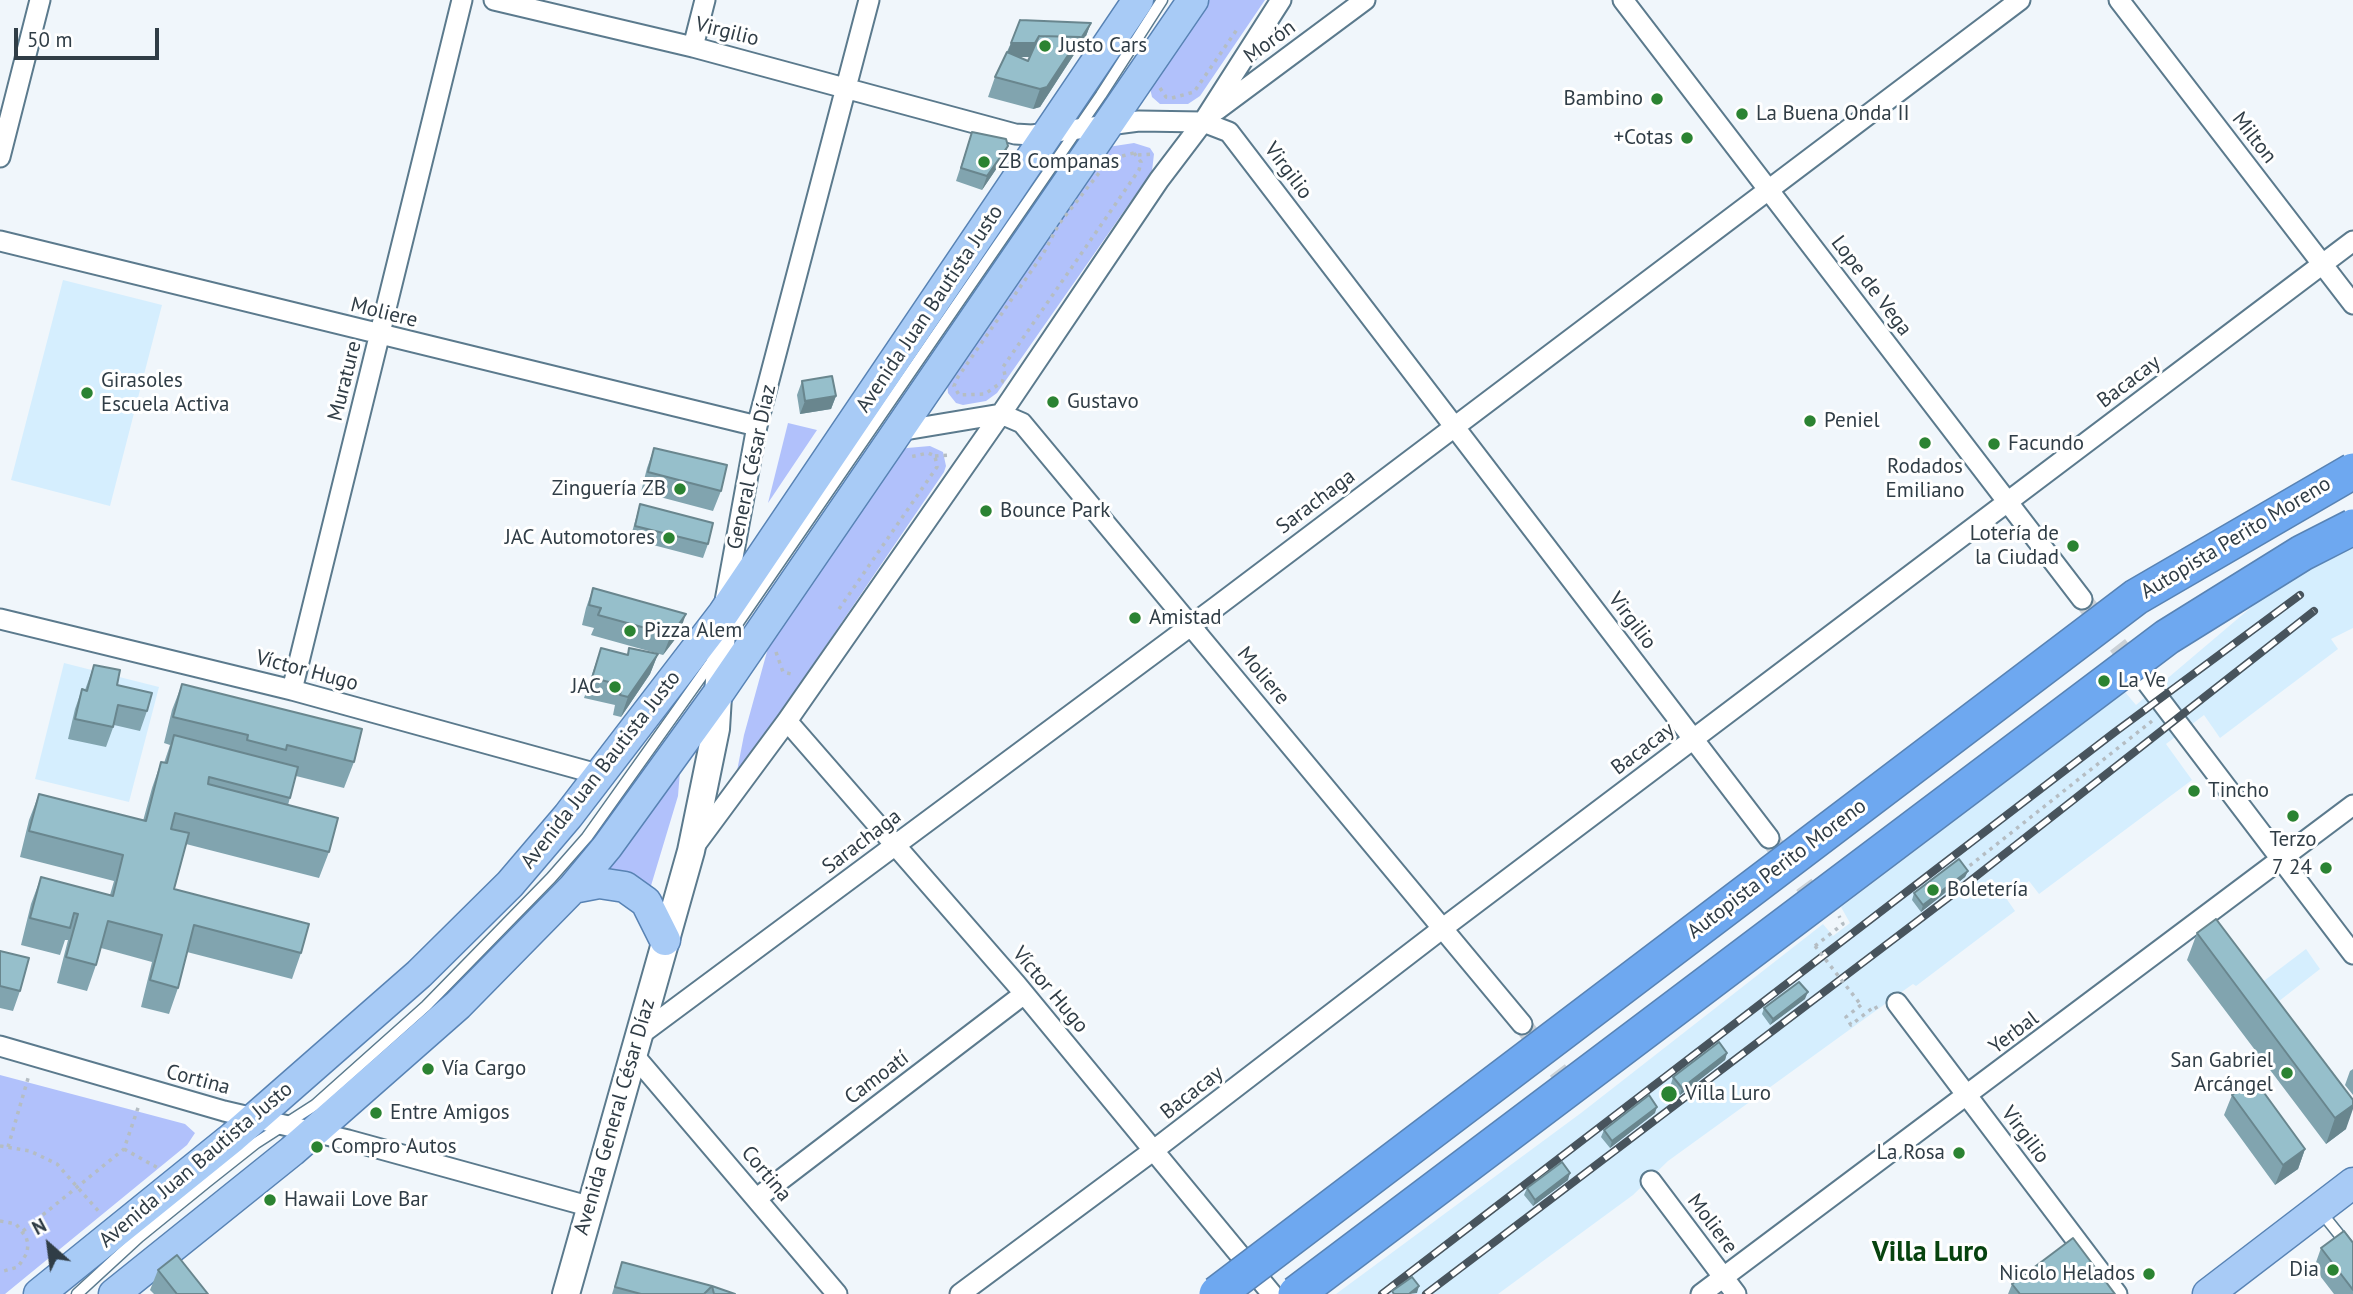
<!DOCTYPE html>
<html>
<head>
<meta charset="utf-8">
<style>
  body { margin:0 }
  #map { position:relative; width:2353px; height:1294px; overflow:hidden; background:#f0f6fb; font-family:"PT Sans",sans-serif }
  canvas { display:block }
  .north { position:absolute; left:14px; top:1210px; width:70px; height:70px; -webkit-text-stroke:5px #fff; paint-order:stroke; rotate:332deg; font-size:19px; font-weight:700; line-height:28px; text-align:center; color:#303d46 }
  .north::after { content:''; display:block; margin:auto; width:24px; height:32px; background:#303d46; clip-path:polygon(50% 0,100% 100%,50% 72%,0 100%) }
  .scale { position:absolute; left:14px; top:28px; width:145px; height:32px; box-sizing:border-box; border:4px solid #303d46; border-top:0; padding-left:9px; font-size:21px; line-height:24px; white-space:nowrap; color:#303d46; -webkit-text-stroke:5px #fff; paint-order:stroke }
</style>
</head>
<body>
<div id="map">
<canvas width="2353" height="1294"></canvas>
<div class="north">N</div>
<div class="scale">50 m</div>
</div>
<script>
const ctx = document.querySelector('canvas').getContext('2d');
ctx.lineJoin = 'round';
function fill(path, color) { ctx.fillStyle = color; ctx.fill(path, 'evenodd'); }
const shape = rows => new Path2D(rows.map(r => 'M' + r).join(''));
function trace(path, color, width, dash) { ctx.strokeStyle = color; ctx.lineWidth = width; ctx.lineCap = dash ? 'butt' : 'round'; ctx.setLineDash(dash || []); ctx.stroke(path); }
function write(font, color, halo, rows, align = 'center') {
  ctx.font = font + ' "PT Sans",sans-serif'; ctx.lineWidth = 6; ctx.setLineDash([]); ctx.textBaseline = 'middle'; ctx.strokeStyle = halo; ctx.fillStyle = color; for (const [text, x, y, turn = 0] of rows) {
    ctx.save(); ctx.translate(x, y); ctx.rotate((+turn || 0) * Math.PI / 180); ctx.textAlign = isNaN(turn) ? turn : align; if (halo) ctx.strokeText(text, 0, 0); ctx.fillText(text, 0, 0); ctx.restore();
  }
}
const built = shape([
  [63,280,162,305,110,506,11,480],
  [2353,521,2353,628,2331,639,2338,649,2220,738,2204,715,2166,744,2192,780,2039,894,2029,881,2006,898,2015,911,1916,986,1913,984,1903,991,1668,1161,1633,1195,1498,1294,1336,1294,1581,1113,1823,924,1833,936,1850,923,1841,907,2125,692,2136,705],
  [64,663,159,687,129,802,35,779],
  [2306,949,2320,969,2260,1016,2244,996]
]);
const green = shape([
  [1207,0,1265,0,1200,96,1188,104,1160,104,1152,97,1149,84],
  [1134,143,1150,148,1154,154,1152,171,997,393,986,401,963,405,956,403,948,393,947,382,1108,147],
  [788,423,817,430,768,503],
  [930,446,943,452,946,466,944,472,742,769,737,771,744,735,768,648,781,623,897,453,907,448],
  [680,771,678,796,650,889,610,872,610,865],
  [0,1075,185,1124,195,1133,187,1145,5,1294,0,1294]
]);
const streetTunnel = shape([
  [2082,599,2137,670],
  [1769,838,1814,898],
  [1522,1024,1562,1076]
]);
const path = shape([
  [1160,88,1166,97,1172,98,1194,92,1238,28],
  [1134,153,1141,162,1139,170,1003,367,1005,375,1002,382,985,394,959,395,954,386,958,377,1043,254,1059,224,1110,159,1134,153],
  [1138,155,1154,154],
  [935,456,950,455],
  [839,609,937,467,935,456,928,453,910,457],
  [776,652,783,672,795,675],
  [1963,871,2152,721],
  [1815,946,1843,924,1839,916],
  [1861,1005,1846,1017,1851,1025,1875,1006,1878,1011],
  [0,1146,30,1151,57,1164,101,1214],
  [8,1147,29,1075],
  [124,1149,158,1168],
  [0,1221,16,1224,26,1237,28,1244,27,1253,18,1267,0,1272],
  [23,1231,124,1149,139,1105]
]);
const lane = shape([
  [729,636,1101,95,1162,0],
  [2321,1212,2353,1252],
  [77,1294,139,1237,208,1181,256,1143,315,1105,426,1006,551,878,587,837,713,660]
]);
const street = shape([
  [494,0,693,47,1015,134,1032,135,1139,121,1203,122,1229,132,1769,838],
  [1623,0,2082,599],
  [2119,0,2353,304],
  [693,47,705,0],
  [1217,110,1365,0],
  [0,157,40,0],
  [0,241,757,426],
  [899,431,1001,414,1022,423,1522,1024],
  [725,601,757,426,869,0],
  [0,619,292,690,601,775],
  [2148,684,2353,954],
  [292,690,462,0],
  [787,721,1017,985,1272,1294],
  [696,844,787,721,1001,414,1159,180,1203,122,1281,0],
  [1897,1003,2117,1294],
  [637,1037,1216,607,2020,0],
  [0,1046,224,1111,348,1140,588,1206],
  [632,1053,837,1294],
  [1651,1181,1736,1294],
  [757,1198,1024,994],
  [960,1294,1154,1150,1443,928,2353,241],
  [1701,1294,2353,805]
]);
const secondary = shape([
  [566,1294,691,851,716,729,723,614]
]);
const primary = shape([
  [573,888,599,883,625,887,646,902,665,940],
  [39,1294,233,1137,419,974,510,884,568,816,723,614,1138,0],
  [114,1294,292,1151,458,1005,573,888,607,847,720,691,1193,0],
  [2208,1294,2353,1183]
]);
const rail = shape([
  [1382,1294,2115,732,2300,595],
  [1426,1294,1965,885,2314,611]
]);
const pathBridge = shape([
  [1815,946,1861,1005]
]);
const highwayBridge = shape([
  [1217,1294,2136,597,2353,471],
  [1296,1294,2167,637,2302,553,2353,527]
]);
const wall = shape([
  [1091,23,1086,36,1040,107,1033,109,988,97,995,77,1011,43],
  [1018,57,1030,57,1028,61],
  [972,132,1008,146,1003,159,982,190,956,181],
  [802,381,836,396,831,409,800,414,797,395],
  [654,448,721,491,713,511,641,492,647,468],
  [640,504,708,544,703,558,630,539],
  [593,588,679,634,663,655,591,635,594,628,582,625,586,608],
  [601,648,627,655,629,648,658,654,650,674,621,717,613,715,615,705,584,698],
  [94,665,147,711,140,731,114,725,106,747,68,739,75,709,82,689,85,690],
  [182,684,354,762,344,788,296,776,288,805,329,852,319,878,186,844,174,889,301,953,292,979,187,952,178,988,169,1014,141,1007,152,962,101,948,96,965,87,991,57,983,68,940,65,940,60,955,21,945,31,904,41,877,110,895,114,881,20,857,29,820,39,794,143,821,152,788,161,762,164,763,170,745,164,743,172,710],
  [1968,871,1965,877,1921,912,1912,900,1914,893],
  [2197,933,2346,1129,2326,1144,2187,960],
  [0,951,20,991,13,1011,0,1008],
  [1805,999,1770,1025,1762,1014,1764,1008],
  [1727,1053,1725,1060,1680,1095,1671,1084,1673,1077],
  [2353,1069,2353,1095,2345,1085,2350,1071],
  [2232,1095,2305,1149,2298,1169,2275,1185,2224,1115],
  [1655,1113,1610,1148,1601,1137,1604,1130],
  [1568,1180,1533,1206,1524,1195,1527,1188],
  [2353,1243,2353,1294,2334,1294,2314,1268,2321,1248],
  [622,1262,712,1286,735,1294,612,1294],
  [158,1270,208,1294,154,1294,150,1290],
  [2012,1284,2115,1294,2008,1294]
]);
const shadedWall = shape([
  [1091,23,1086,36,1040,107,1033,109,1040,89,1067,57,1006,57,1011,43],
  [1008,146,1003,159,982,190,987,176],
  [836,396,831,409,800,414,805,401],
  [686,614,679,634,663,655,671,635],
  [658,654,650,674,621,717,628,697],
  [1968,871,1965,877,1921,912,1923,905],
  [1808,992,1805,999,1770,1025,1773,1019],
  [1727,1053,1725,1060,1680,1095,1682,1088],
  [2353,1105,2353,1109,2346,1129,2326,1144,2335,1118],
  [1657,1107,1655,1113,1610,1148,1612,1141],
  [2305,1149,2298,1169,2275,1185,2283,1165],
  [1570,1173,1568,1180,1533,1206,1535,1200],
  [1419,1286,1417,1293,1409,1294]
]);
const building = shape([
  [1020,20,1091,23,1078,43,1080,37,1039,36,1035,43,1011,43,1020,20],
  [1039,36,1080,37,1047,87,1040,89,995,77,1007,52,1028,61,1039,36],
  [972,132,1006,139,1008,146,987,176,961,168,972,132],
  [832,376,836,396,805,401,802,381,832,376],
  [654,448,727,465,721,491,648,472,654,448],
  [640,504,713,523,708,544,635,526,640,504],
  [593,588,686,614,671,635,598,615,601,608,589,605,593,588],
  [601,648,628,655,629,648,658,654,628,697,620,695,622,685,592,678,601,648],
  [94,665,120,670,117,685,152,693,147,711,118,705,113,727,75,719,82,689,87,691,94,665],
  [182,684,362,729,354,762,287,745,286,750,247,740,248,735,173,717,182,684],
  [174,735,298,767,290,798,209,777,208,784,338,818,329,852,175,813,171,829,189,833,174,889,309,924,301,953,194,925,178,988,150,980,162,935,108,921,96,965,66,957,78,914,74,913,70,928,30,918,41,877,113,896,123,855,29,831,39,794,146,821,161,762,167,763,174,735],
  [1959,859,1968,871,1923,905,1914,893,1959,859],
  [2216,919,2353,1100,2353,1105,2335,1118,2197,933,2216,919],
  [0,951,29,958,20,991,0,986,0,951],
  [1799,982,1808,992,1773,1019,1764,1008,1799,982],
  [1719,1042,1727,1053,1682,1088,1673,1077,1719,1042],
  [2254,1079,2305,1149,2283,1165,2232,1095,2254,1079],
  [1649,1095,1657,1107,1612,1141,1604,1130,1649,1095],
  [1562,1162,1570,1173,1535,1200,1527,1188,1562,1162],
  [2344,1231,2353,1243,2353,1290,2321,1248,2344,1231],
  [2073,1238,2115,1294,2020,1294,2012,1284,2073,1238],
  [177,1255,208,1294,177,1294,158,1270,177,1255],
  [622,1262,712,1286,735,1294,714,1294,712,1286,704,1294,641,1294,615,1287,622,1262],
  [1412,1277,1419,1286,1409,1294,1394,1294,1392,1291,1412,1277]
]);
const markers = [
  [1045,46,7,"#2b8332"],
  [1657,99,7,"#2b8332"],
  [1742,114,7,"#2b8332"],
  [1687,138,7,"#2b8332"],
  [984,162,7,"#2b8332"],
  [87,393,7,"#2b8332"],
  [1053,402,7,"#2b8332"],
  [1810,421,7,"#2b8332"],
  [1925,443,7,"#2b8332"],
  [1994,444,7,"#2b8332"],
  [680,489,7,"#2b8332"],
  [986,511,7,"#2b8332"],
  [669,538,7,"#2b8332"],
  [2073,546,7,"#2b8332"],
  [1135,618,7,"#2b8332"],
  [630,631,7,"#2b8332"],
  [2104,681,7,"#2b8332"],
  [615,687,7,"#2b8332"],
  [2194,791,7,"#2b8332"],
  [2293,816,7,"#2b8332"],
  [2326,868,7,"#2b8332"],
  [1933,890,7,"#2b8332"],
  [428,1069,7,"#2b8332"],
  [2287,1073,7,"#2b8332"],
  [1669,1094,9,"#2b8332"],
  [376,1113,7,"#2b8332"],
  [317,1147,7,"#2b8332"],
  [1959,1153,7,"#2b8332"],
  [270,1200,7,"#2b8332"],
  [2333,1270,7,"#2b8332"],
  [2149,1274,7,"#2b8332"]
];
const streetNames = [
  ["Virgilio",727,32,14],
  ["Morón",1270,42,-36],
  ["Milton",2254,138,52],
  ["Virgilio",1288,171,53],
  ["Lope de Vega",1871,286,53],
  ["Avenida Juan Bautista Justo",930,309,-56],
  ["Moliere",384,313,14],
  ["Murature",345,381,-76],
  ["Bacacay",2129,382,-37],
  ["General César Díaz",752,467,-78],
  ["Sarachaga",1316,502,-37],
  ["Autopista Perito Moreno",2236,538,-31],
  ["Virgilio",1632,621,53],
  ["Víctor Hugo",307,671,15],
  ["Moliere",1263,676,50],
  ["Bacacay",1643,749,-37],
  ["Avenida Juan Bautista Justo",601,770,-52],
  ["Sarachaga",862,842,-37],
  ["Autopista Perito Moreno",1777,869,-37],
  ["Víctor Hugo",1050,990,50],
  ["Yerbal",2014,1033,-37],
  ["Camoatí",877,1078,-37],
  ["Cortina",198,1080,15],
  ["Bacacay",1192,1093,-38],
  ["Avenida General César Díaz",615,1117,-74],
  ["Virgilio",2025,1135,53],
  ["Avenida Juan Bautista Justo",196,1165,-40],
  ["Cortina",766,1174,50],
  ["Moliere",1712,1224,53]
];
const poiNames = [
  ["Justo Cars",1059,46],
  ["Bambino",1643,99,"right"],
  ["La Buena Onda II",1756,114],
  ["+Cotas",1673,138,"right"],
  ["ZB Companas",998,162],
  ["Girasoles",101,381],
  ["Escuela Activa",101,405],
  ["Gustavo",1067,402],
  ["Peniel",1824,421],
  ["Facundo",2008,444],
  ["Rodados",1925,467,"center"],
  ["Emiliano",1925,491,"center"],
  ["Zinguería ZB",666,489,"right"],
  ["Bounce Park",1000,511],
  ["Lotería de",2059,534,"right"],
  ["la Ciudad",2059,558,"right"],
  ["JAC Automotores",655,538,"right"],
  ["Amistad",1149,618],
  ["Pizza Alem",644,631],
  ["La Ve",2118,681],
  ["JAC",601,687,"right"],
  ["Tincho",2208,791],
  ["Terzo",2293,840,"center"],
  ["7 24",2312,868,"right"],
  ["Boletería",1947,890],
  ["San Gabriel",2273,1061,"right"],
  ["Arcángel",2273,1085,"right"],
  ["Vía Cargo",442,1069],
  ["Villa Luro",1685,1094],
  ["Entre Amigos",390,1113],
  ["Compro Autos",331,1147],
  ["La Rosa",1945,1153,"right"],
  ["Hawaii Love Bar",284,1200],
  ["Dia",2319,1270,"right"],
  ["Nicolo Helados",2135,1274,"right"]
];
const districtNames = [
  ["Villa Luro",1930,1253]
];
fill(built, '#d5eefe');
fill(green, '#b1c1fb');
trace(streetTunnel, '#cad1d7', 19, [19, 10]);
trace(lane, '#5b7a8d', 13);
trace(street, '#5b7a8d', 23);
trace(secondary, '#5b7a8d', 30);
trace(primary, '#5883b4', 33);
trace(path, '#b5bdc3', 3.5, [3.5, 5]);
trace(lane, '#fff', 10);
trace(street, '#fff', 19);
trace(secondary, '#fff', 26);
trace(primary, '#a8cbf6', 30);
trace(rail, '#48545d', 8);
trace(rail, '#fff', 5, [16]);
trace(highwayBridge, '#5883b4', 38, []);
trace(pathBridge, '#b5bdc3', 3.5, [3.5, 5]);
trace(highwayBridge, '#6ea8f0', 35);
fill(wall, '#81a4af');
fill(shadedWall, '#69868e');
fill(building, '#96bfcb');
trace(building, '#69868e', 2);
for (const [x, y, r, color] of markers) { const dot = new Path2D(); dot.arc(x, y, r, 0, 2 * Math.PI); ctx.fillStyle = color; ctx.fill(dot); trace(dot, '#fff', 2.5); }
write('21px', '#303d46', '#fff', streetNames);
write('21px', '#303d46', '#fff', poiNames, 'left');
write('bold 28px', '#07430f', '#fff', districtNames);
</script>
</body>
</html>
